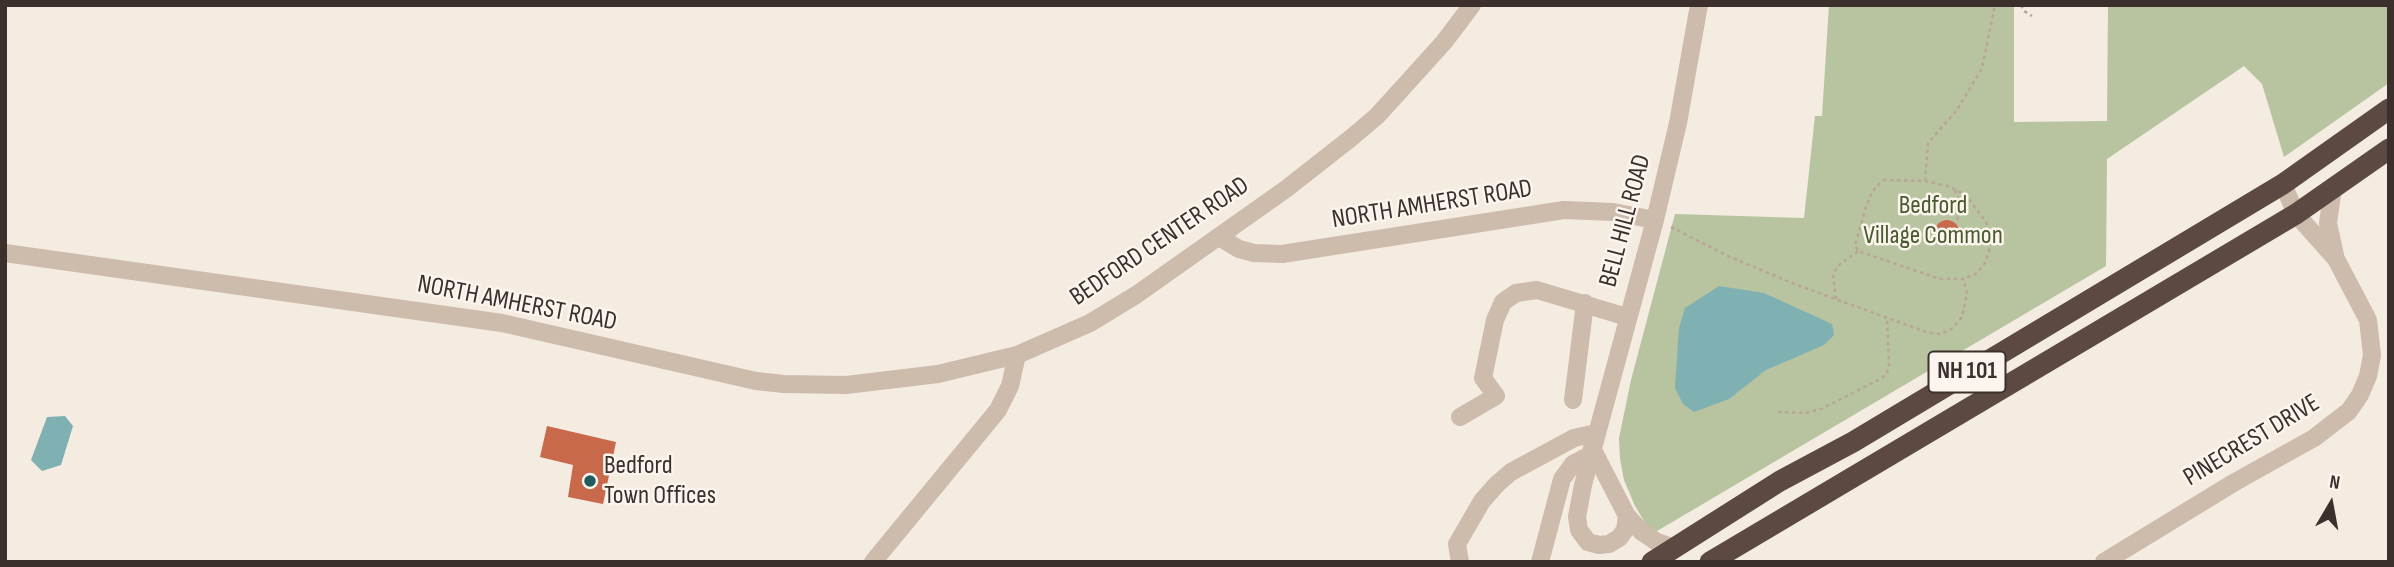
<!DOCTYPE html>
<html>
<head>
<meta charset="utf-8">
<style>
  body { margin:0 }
  #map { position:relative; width:2394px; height:567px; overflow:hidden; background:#f4ebe1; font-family:"Sofia Sans Condensed",sans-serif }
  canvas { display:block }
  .frame { position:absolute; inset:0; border:7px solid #3b302b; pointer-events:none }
  .north { position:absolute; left:2296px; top:469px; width:70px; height:70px; -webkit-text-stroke:5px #fbf5ee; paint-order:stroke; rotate:10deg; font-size:19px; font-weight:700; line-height:28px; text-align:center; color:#3b302b }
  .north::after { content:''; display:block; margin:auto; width:24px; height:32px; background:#3b302b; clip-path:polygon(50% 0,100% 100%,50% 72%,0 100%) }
</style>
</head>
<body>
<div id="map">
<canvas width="2394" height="567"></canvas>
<div class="frame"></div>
<div class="north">N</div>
</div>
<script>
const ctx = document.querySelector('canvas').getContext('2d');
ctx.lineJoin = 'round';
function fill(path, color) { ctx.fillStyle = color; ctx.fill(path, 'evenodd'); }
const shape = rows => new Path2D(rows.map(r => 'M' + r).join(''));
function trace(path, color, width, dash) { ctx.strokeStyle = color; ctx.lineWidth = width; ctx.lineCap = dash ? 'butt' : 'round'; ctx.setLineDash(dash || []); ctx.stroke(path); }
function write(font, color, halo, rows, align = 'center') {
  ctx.font = font + ' "Sofia Sans Condensed",sans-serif'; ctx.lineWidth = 5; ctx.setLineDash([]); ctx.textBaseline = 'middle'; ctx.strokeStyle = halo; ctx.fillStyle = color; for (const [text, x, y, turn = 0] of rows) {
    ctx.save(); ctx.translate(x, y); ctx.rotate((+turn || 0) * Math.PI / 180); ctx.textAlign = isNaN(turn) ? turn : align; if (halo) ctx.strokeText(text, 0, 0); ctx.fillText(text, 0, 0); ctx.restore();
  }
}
const green = shape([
  [1829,5,2014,5,2014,122,2107,121,2108,5,2389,5,2389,83,2284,157,2262,84,2244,66,2107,159,2106,266,1652,534,1635,506,1624,480,1620,459,1619,438,1631,380,1675,214,1804,218,1815,116,1822,116]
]);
const water = shape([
  [1719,286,1764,293,1832,324,1834,335,1824,345,1766,370,1729,399,1694,412,1683,404,1675,388,1679,328,1685,308],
  [65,416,73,426,61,465,42,471,31,460,47,417]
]);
const building = shape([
  '1935 232a12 12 0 1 1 24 0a12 12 0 1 1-24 0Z',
  [547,426,616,442,603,504,568,497,573,465,540,457]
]);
const path = shape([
  [2021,5,2024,11,2032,16],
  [1883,180,1925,181,1948,186,1966,195,1986,222,1991,235,1990,248,1985,263,1977,273,1964,279,1940,279,1858,251,1855,245,1866,207,1872,192,1883,180],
  [1925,181,1928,143,1957,110,1982,68,1995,5],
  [1955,190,1961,207,1956,224],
  [1671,227,1730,257,1797,285,1929,333,1941,334,1953,328,1962,317,1967,293,1964,280],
  [1836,299,1833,274,1839,265,1858,251],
  [1778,412,1806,413,1821,409,1882,378,1887,373,1889,364,1887,318]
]);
const minor = shape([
  [2333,188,2328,223,2335,255],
  [1219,237,1239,249,1254,253,1282,254,1564,210,1613,212,1655,220],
  [5,253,502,323,756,381,784,384,846,385,938,374,1017,355,1090,323,1136,295,1286,189,1351,138,1377,116,1407,83,1444,42,1472,5],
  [1573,400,1585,303],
  [1460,417,1496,396,1483,378,1495,320,1503,302,1516,293,1537,290,1627,317],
  [1592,448,1627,516,1642,532,1657,542,1675,548],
  [1627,516,1625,530,1619,538,1609,544,1599,545,1588,542,1579,530,1577,517,1583,485,1655,220,1678,123,1699,5],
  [873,562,998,410,1010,386,1017,355],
  [1460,562,1457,544,1482,501,1497,484,1511,472,1574,438,1596,433],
  [1540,562,1562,479,1573,464,1590,455],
  [2104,562,2235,482,2314,438,2349,411,2360,395,2368,376,2372,355,2368,320,2336,259,2296,214,2283,184]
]);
const highway = shape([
  [1652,562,1780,481,1853,442,2283,184,2389,109],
  [1710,562,2296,214,2389,149]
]);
const markers = [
  [590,481,7,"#1f5a5e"]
];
const shields = [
  [1967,372,77]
];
const shieldNames = [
  ["NH 101",1967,372]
];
const streetNames = [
  ["NORTH AMHERST ROAD",1432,205,-9],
  ["BELL HILL ROAD",1626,221,-75],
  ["BEDFORD CENTER ROAD",1160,242,-34],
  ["NORTH AMHERST ROAD",517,304,11],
  ["PINECREST DRIVE",2252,441,-31]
];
const parkNames = [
  ["Bedford",1933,206],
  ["Village Common",1933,236]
];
const poiNames = [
  ["Bedford",604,466],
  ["Town Offices",604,496]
];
fill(green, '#b8c4a0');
fill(water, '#7fb0b2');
fill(building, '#c8694b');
trace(path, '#b9a596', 2.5, [3.5, 3.5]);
trace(minor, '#cdbbac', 18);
trace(highway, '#5c4a42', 21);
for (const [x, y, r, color] of markers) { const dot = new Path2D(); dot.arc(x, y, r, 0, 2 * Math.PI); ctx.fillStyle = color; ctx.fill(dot); trace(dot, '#fbf5ee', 2.5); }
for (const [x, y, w] of shields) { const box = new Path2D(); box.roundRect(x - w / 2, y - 20.5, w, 41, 5); ctx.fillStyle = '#fbf5ee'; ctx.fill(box); trace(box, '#3b302b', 2); }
write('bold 24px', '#3b302b', null, shieldNames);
write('26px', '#3b302b', '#fbf5ee', streetNames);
write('26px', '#4a5a2e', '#fbf5ee', parkNames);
write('26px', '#3b302b', '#fbf5ee', poiNames, 'left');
</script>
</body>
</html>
